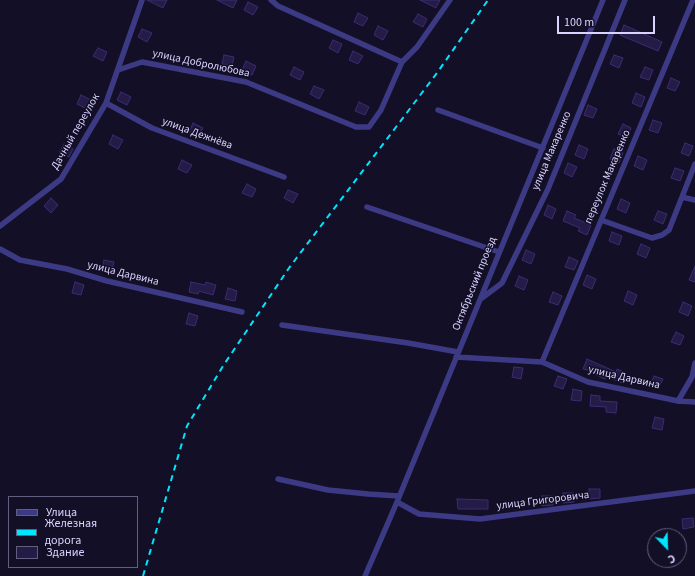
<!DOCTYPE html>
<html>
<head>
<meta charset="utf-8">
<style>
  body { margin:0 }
  #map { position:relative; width:695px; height:576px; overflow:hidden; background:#130f26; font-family:"Source Sans 3",sans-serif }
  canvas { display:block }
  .legend { position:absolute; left:8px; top:496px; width:130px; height:72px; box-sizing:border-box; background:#130f26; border:1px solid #625e7d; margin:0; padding:5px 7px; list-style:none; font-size:12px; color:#d9d4ff }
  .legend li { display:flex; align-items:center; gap:8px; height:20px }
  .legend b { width:20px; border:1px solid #625e7d }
  .north { position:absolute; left:647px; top:528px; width:40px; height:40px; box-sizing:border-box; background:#130f26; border:1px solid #625e7d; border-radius:50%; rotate:157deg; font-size:11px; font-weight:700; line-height:16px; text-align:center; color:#d9d4ff }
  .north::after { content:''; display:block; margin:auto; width:14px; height:18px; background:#00e5ff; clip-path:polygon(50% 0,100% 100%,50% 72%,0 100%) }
  .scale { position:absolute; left:557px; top:16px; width:98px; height:18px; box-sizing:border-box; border:2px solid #d9d4ff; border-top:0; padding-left:5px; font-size:12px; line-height:14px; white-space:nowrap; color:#d9d4ff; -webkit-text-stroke:3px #130f26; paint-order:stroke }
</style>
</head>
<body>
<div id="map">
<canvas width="695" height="576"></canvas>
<ul class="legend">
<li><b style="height:5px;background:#3d3a85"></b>Улица</li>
<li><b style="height:5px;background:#00e5ff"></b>Железная дорога</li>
<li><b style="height:11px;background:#241b47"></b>Здание</li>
</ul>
<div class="north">С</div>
<div class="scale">100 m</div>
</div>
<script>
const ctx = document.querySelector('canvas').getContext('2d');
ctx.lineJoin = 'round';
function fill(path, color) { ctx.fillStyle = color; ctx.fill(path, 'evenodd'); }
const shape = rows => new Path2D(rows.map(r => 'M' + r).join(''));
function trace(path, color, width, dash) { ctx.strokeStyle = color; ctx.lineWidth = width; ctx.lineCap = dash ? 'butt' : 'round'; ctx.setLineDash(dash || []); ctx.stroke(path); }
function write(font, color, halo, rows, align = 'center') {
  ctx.font = font + ' "Source Sans 3",sans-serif'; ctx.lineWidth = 3; ctx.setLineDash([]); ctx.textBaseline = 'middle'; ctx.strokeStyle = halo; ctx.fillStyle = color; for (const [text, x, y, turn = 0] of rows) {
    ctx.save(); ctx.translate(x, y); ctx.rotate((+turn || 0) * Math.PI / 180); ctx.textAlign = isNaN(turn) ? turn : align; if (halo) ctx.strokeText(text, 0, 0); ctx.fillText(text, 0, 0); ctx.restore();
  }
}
const building = shape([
  [147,0,167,0,163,8,147,0],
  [217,0,237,0,233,8,217,0],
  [420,0,440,0,436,8,420,0],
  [248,2,258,7,253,15,244,10,248,2],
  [358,13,368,18,363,26,354,22,358,13],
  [418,14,427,19,423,27,413,22,418,14],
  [624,25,662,42,658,51,620,35,624,25],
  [378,26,388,31,383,40,374,35,378,26],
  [142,29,152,33,147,42,138,37,142,29],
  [333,40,342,44,338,53,329,48,333,40],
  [98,48,107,52,103,61,93,56,98,48],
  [353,51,363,56,358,64,349,60,353,51],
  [224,55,234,57,232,66,222,64,224,55],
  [614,55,623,58,619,68,610,64,614,55],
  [246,61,256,66,252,75,242,70,246,61],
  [294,67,304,72,300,80,290,75,294,67],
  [645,67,653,70,649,80,640,77,645,67],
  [671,78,680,82,675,91,667,88,671,78],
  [314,86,324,90,319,99,310,94,314,86],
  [121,92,131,97,127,105,117,100,121,92],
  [636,93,645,97,641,107,632,103,636,93],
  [81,95,91,100,87,109,77,104,81,95],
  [359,102,369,107,365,115,355,111,359,102],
  [588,105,597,109,593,118,584,115,588,105],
  [653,120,662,123,658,133,649,130,653,120],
  [193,123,203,128,198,136,189,132,193,123],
  [623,124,631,128,627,138,618,134,623,124],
  [113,135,123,140,118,149,109,144,113,135],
  [685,143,693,146,689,156,681,153,685,143],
  [64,144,73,149,69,157,59,153,64,144],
  [579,145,588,149,584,159,575,155,579,145],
  [614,149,623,153,619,163,610,159,614,149],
  [638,156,647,160,643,170,634,166,638,156],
  [182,160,192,165,187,173,178,169,182,160],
  [568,163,577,167,572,177,564,173,568,163],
  [675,168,684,171,680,181,671,178,675,168],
  [247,184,256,189,252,197,242,193,247,184],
  [288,190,298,194,293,203,284,198,288,190],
  [51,198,58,205,51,213,44,206,51,198],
  [621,199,630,203,626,213,617,209,621,199],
  [548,205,556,209,552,219,544,215,548,205],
  [567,211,576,215,574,218,591,225,587,235,578,231,580,228,563,221,567,211],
  [658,211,667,214,663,224,654,220,658,211],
  [612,232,622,236,619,245,609,241,612,232],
  [641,244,650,248,646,258,637,254,641,244],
  [526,250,535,254,531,264,522,260,526,250],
  [569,257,578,261,574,270,565,267,569,257],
  [104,260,114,262,111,273,102,270,104,260],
  [695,266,695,282,689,280,695,266],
  [587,275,596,279,592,289,583,285,587,275],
  [519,276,528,280,524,290,515,286,519,276],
  [75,282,84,285,81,295,72,293,75,282],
  [191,282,205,285,206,282,216,285,213,295,199,291,198,294,189,292,191,282],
  [228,288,237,291,235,301,225,299,228,288],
  [628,291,637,295,633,305,624,301,628,291],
  [553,292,562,296,558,305,549,302,553,292],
  [683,302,692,306,688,316,679,312,683,302],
  [189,313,198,316,195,326,186,324,189,313],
  [676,332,684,336,680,345,671,342,676,332],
  [587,359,616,372,617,369,626,373,622,383,606,376,605,379,592,373,592,371,583,369,587,359],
  [514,367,523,368,521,379,512,377,514,367],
  [558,376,567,379,563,389,554,386,558,376],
  [654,376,663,379,658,389,650,385,654,376],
  [573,389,582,391,581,401,571,400,573,389],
  [591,395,600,396,600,401,617,402,616,413,606,412,606,407,590,406,591,395],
  [655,417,664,419,662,430,652,428,655,417],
  [589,489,600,489,600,498,589,499,589,489],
  [563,493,574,493,574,502,563,503,563,493],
  [542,496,553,496,553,505,542,506,542,496],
  [457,499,488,500,488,509,458,509,457,499],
  [693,518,694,527,683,529,682,519,693,518]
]);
const street = shape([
  [271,0,278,6,402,62],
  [118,70,142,62,246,82,356,127,369,127,381,110,402,62,417,47,450,0],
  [106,103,152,128,284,177],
  [438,110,543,148],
  [682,197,695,200],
  [367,207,499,252],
  [601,220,652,238,662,235,669,230,695,164],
  [0,226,61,179,106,103,142,0],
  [0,249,20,260,67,269,107,281,242,312],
  [482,298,502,283,548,189,625,0],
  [282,325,408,343,458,352],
  [456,357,542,362,588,382,678,401,695,402],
  [542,362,693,0],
  [678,401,692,377,695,363],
  [278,479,328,490,368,494,399,496],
  [397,502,419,514,480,519,695,491],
  [365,576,397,502,603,0]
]);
const rail = shape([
  [143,576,187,426,223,366,289,268,437,73,488,0]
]);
const streetNames = [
  ["улица Добролюбова",201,64,12],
  ["Дачный переулок",76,132,-60],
  ["улица Дежнёва",197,134,20],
  ["улица Макаренко",552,151,-67],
  ["переулок Макаренко",608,177,-67],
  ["улица Дарвина",123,274,14],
  ["Октябрьский проезд",475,284,-68],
  ["улица Дарвина",624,378,13],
  ["улица Григоровича",543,501,-7]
];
fill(building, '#241b47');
trace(building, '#3b2d73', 1);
trace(street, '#3d3a85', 5.5);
trace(rail, '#00e5ff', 2, [6, 5]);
write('11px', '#d9d4ff', '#130f26', streetNames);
</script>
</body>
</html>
